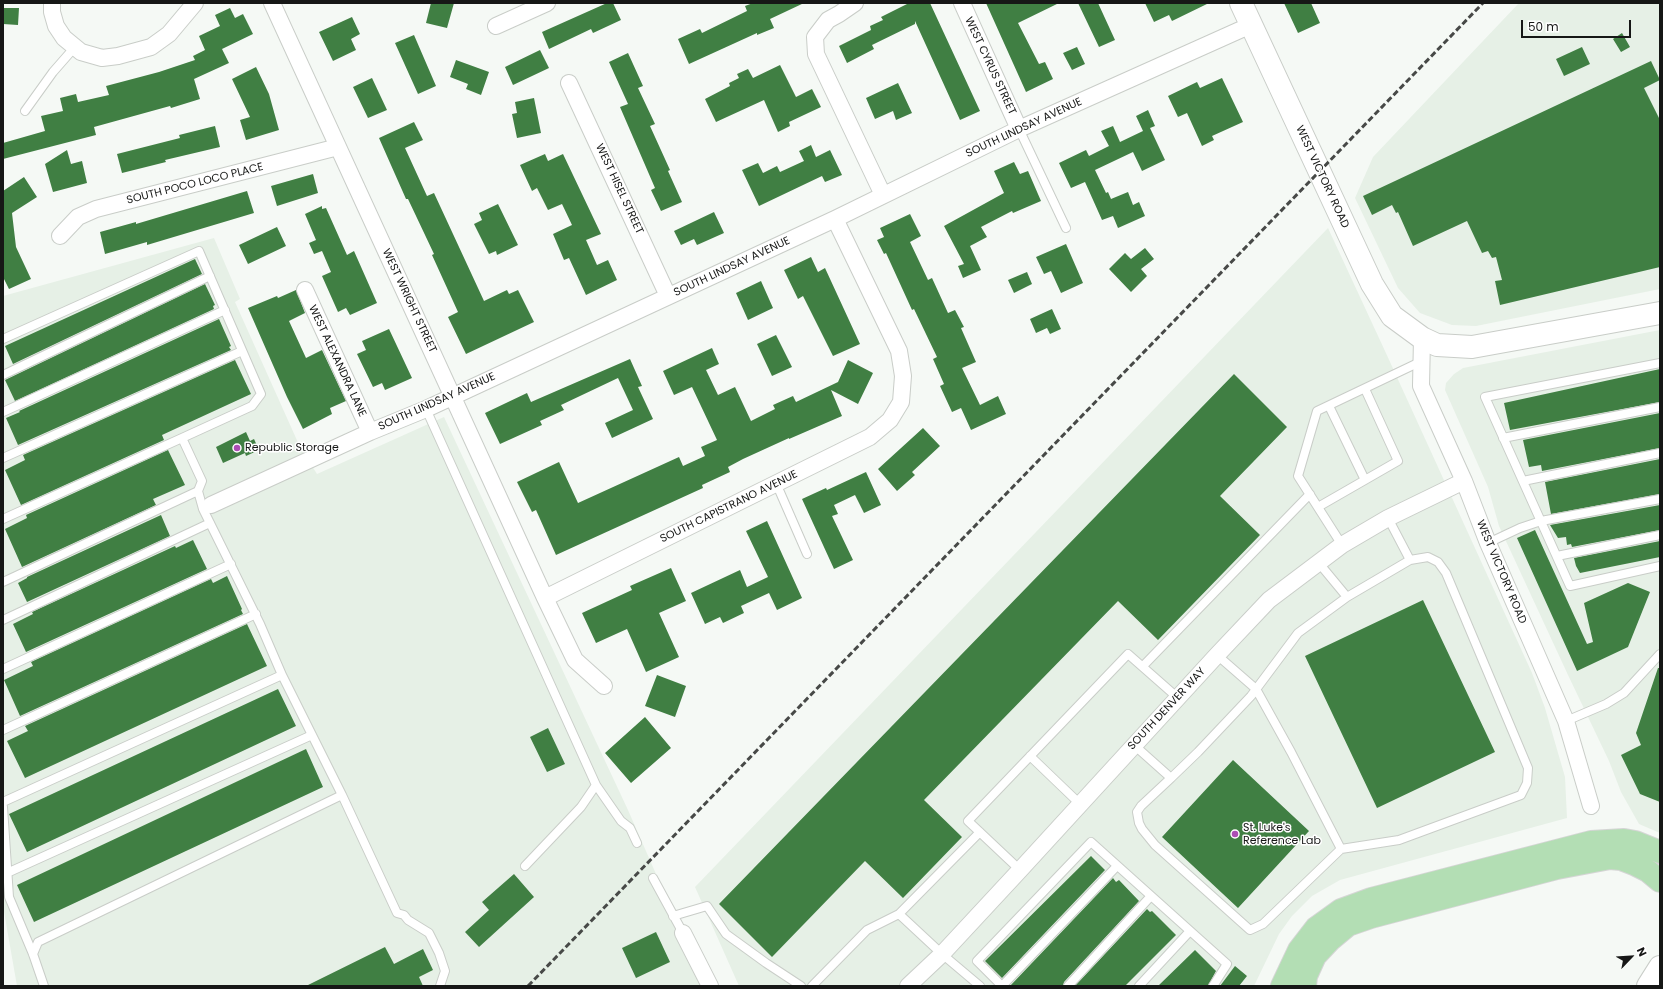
<!DOCTYPE html>
<html>
<head>
<meta charset="utf-8">
<style>
  body { margin:0 }
  #map { position:relative; width:1663px; height:989px; overflow:hidden; background:#f5f9f5; font-family:Poppins,sans-serif }
  canvas { display:block }
  .frame { position:absolute; inset:0; border:4px solid #161716; pointer-events:none }
  .north { position:absolute; left:1611px; top:937px; width:40px; height:40px; -webkit-text-stroke:3px #fff; paint-order:stroke; rotate:65deg; font-size:11px; font-weight:700; line-height:16px; text-align:center; color:#161716 }
  .north::after { content:''; display:block; margin:auto; width:14px; height:18px; background:#161716; clip-path:polygon(50% 0,100% 100%,50% 72%,0 100%) }
  .scale { position:absolute; left:1521px; top:20px; width:110px; height:18px; box-sizing:border-box; border:2px solid #161716; border-top:0; padding-left:5px; font-size:12px; line-height:14px; white-space:nowrap; color:#161716; -webkit-text-stroke:3px #fff; paint-order:stroke }
</style>
</head>
<body>
<div id="map">
<canvas width="1663" height="989"></canvas>
<div class="frame"></div>
<div class="north">N</div>
<div class="scale">50 m</div>
</div>
<script>
const ctx = document.querySelector('canvas').getContext('2d');
ctx.lineJoin = 'round';
function fill(path, color) { ctx.fillStyle = color; ctx.fill(path, 'evenodd'); }
const shape = rows => new Path2D(rows.map(r => 'M' + r).join(''));
function trace(path, color, width, dash) { ctx.strokeStyle = color; ctx.lineWidth = width; ctx.lineCap = dash ? 'butt' : 'round'; ctx.setLineDash(dash || []); ctx.stroke(path); }
function write(font, color, halo, rows, align = 'center') {
  ctx.font = font + ' Poppins,sans-serif'; ctx.lineWidth = 3; ctx.setLineDash([]); ctx.textBaseline = 'middle'; ctx.strokeStyle = halo; ctx.fillStyle = color; for (const [text, x, y, turn = 0] of rows) {
    ctx.save(); ctx.translate(x, y); ctx.rotate((+turn || 0) * Math.PI / 180); ctx.textAlign = isNaN(turn) ? turn : align; if (halo) ctx.strokeText(text, 0, 0); ctx.fillText(text, 0, 0); ctx.restore();
  }
}
const built = shape([
  [1519,3,1660,3,1660,289,1476,326,1452,325,1420,313,1398,288,1355,198,1373,157],
  [1328,228,1385,351,1532,673,1545,708,1565,777,1567,818,1340,880,1312,896,1292,916,1279,934,1254,986,739,986,695,887],
  [214,238,240,299,235,302,300,447,317,474,444,417,628,810,705,986,17,986,3,906,3,296],
  [1660,330,1660,833,1639,824,1621,792,1609,761,1568,675,1499,526,1488,487,1445,390,1446,383,1454,374,1463,368]
]);
const building = shape([
  [431,3,454,3,447,28,426,23],
  [607,3,613,3,621,20,593,33,591,29,549,49,542,32],
  [753,3,804,3,770,19,774,28,757,35,757,33,689,64,678,39,700,29,702,33,747,11,745,6],
  [906,3,930,3,980,111,960,120,915,21,915,24,872,45,874,49,847,63,839,46,871,30,870,26,883,20,881,17,907,4],
  [986,3,1059,3,1018,23,1039,64,1045,62,1053,79,1026,92],
  [1078,3,1098,3,1115,40,1099,47],
  [1145,3,1209,3,1172,21,1169,15,1154,22],
  [1284,3,1311,3,1320,23,1298,33],
  [3,8,19,8,18,25,3,24],
  [230,8,235,18,243,14,253,34,222,49,229,63,194,79,200,99,171,108,170,106,94,127,96,135,3,159,3,143,45,131,41,116,63,111,60,98,76,94,78,102,109,95,106,86,159,72,195,60,193,56,205,50,199,36,220,26,215,15],
  [352,17,360,34,351,39,356,50,333,61,319,32],
  [1622,33,1630,47,1621,52,1613,39],
  [414,35,436,86,418,94,395,43],
  [1077,47,1085,64,1072,70,1063,53],
  [1582,47,1590,64,1564,76,1556,59],
  [540,50,549,68,513,85,505,67],
  [628,53,643,86,638,88,655,124,650,126,670,170,668,171,682,202,661,211,651,190,655,188,620,107,628,104,609,62],
  [456,60,489,72,481,95,466,89,468,84,450,77],
  [1651,61,1660,80,1644,88,1660,120,1660,267,1500,305,1495,281,1502,280,1496,257,1492,258,1488,251,1482,253,1467,221,1413,246,1398,212,1396,213,1392,205,1372,215,1363,196],
  [780,65,796,97,812,89,821,107,789,122,790,126,778,132,764,100,716,122,705,99,730,86,729,83,739,78,737,74,748,69,753,78],
  [256,67,269,94,279,130,246,140,240,120,250,117,232,79],
  [372,78,387,110,368,118,353,87],
  [1222,78,1243,122,1212,136,1214,140,1202,146,1187,113,1178,117,1168,96,1197,82,1200,88],
  [898,83,912,113,896,120,893,111,875,119,866,98],
  [534,98,541,133,517,138,512,114,517,113,515,102],
  [1148,110,1155,126,1150,128,1165,160,1142,171,1133,152,1095,170,1106,193,1108,192,1111,199,1128,192,1133,205,1139,202,1145,216,1118,228,1113,216,1102,220,1085,182,1071,188,1059,163,1086,150,1089,156,1109,146,1101,131,1113,126,1120,142,1143,131,1136,116],
  [414,122,423,140,405,148,427,196,434,193,484,301,507,290,509,294,518,290,534,322,466,354,448,317,458,312,432,255,434,254,408,199,406,199,379,138],
  [215,126,220,147,165,160,166,162,122,173,117,154,180,138,179,135],
  [811,145,816,157,830,150,842,175,825,182,822,176,759,206,742,170,758,163,763,173,777,166,780,172,804,161,799,151],
  [67,150,71,164,82,161,87,183,53,192,45,164],
  [545,154,548,161,563,154,601,234,586,240,597,265,608,260,617,280,586,295,569,258,564,260,553,234,572,225,562,204,548,210,537,188,532,191,520,165],
  [1014,162,1020,174,1028,171,1041,201,1013,213,1012,211,981,227,987,237,970,246,981,270,963,278,958,266,964,264,944,226,1004,193,994,171],
  [313,174,318,193,277,206,271,186],
  [24,177,37,197,12,213,16,247,31,279,9,289,3,277,3,191],
  [247,191,254,213,147,245,147,242,105,254,100,232,136,222,136,224],
  [498,204,518,245,497,255,496,251,489,254,474,224,482,220,479,213],
  [322,206,322,209,326,208,347,255,354,251,377,303,350,315,346,308,338,312,322,276,331,272,322,251,314,254,309,243,316,240,305,214],
  [714,212,724,233,697,245,694,239,681,245,674,231],
  [910,214,921,236,910,242,928,280,932,278,948,313,955,310,964,327,961,328,976,362,962,368,980,405,998,396,1006,414,971,430,961,408,952,412,940,386,944,384,933,359,937,357,914,309,912,310,886,253,884,254,877,240,884,237,880,228],
  [277,227,286,246,248,264,239,245],
  [1066,244,1083,283,1061,293,1051,271,1044,274,1036,257],
  [1145,248,1154,259,1141,269,1147,276,1131,292,1109,269,1125,253,1131,259],
  [811,257,818,272,825,268,860,344,833,356,803,296,798,299,784,270],
  [195,259,202,274,13,364,5,346],
  [1027,272,1032,284,1014,293,1008,280],
  [761,281,773,308,748,320,736,293],
  [205,284,215,305,213,306,214,309,15,401,5,380],
  [296,290,305,313,289,321,306,358,322,350,346,401,330,408,332,414,303,429,287,397,248,308,277,296,278,298],
  [1052,309,1061,329,1050,334,1047,328,1036,333,1030,319],
  [219,319,231,346,229,347,231,350,18,445,6,418,20,412,19,411],
  [389,329,412,378,385,390,382,383,373,387,357,354,366,350,362,341],
  [776,335,792,367,772,376,757,344],
  [712,348,719,364,706,370,718,395,735,387,751,421,775,409,773,405,793,396,796,402,838,382,848,360,873,373,858,404,831,390,842,416,789,439,789,438,743,459,728,467,730,472,702,485,703,488,556,555,536,510,532,512,517,482,559,462,578,503,679,457,683,466,705,456,701,447,717,440,692,387,674,395,663,371],
  [630,359,642,386,638,387,653,419,612,438,605,423,633,410,618,378,561,405,564,410,540,421,542,425,500,444,485,413,527,393,531,402],
  [235,360,251,394,162,435,164,440,21,505,5,470,25,460,23,455],
  [1660,369,1660,402,1510,430,1504,403],
  [1234,374,1287,427,1220,496,1260,535,1158,640,1118,601,924,800,962,837,903,898,865,861,772,957,719,904],
  [1660,413,1660,448,1542,471,1541,465,1529,467,1523,440],
  [923,428,940,446,912,472,915,475,897,491,878,469],
  [246,432,250,441,254,439,259,450,246,456,245,453,223,463,216,447],
  [168,450,185,485,153,499,156,505,22,567,5,529,27,518,26,515],
  [1660,459,1660,494,1551,514,1545,482],
  [866,472,881,505,864,513,855,495,834,505,838,514,832,516,853,560,834,569,802,499,826,488,827,490],
  [1660,505,1660,530,1572,547,1571,544,1567,545,1566,537,1558,538,1550,525],
  [161,515,170,536,27,602,18,583,27,578,27,577],
  [767,521,802,598,777,610,769,593,741,606,744,613,723,623,720,617,705,624,691,593,740,570,747,587,768,577,746,531],
  [1535,530,1587,644,1593,642,1584,603,1628,583,1650,592,1628,647,1577,671,1517,538],
  [193,540,207,569,26,652,13,624,33,614,32,612,175,546,176,548],
  [1660,541,1660,557,1580,573,1576,566,1574,558],
  [671,568,686,601,659,613,679,657,646,672,627,629,596,643,582,613,632,590,630,586],
  [227,576,242,609,241,610,243,614,20,716,4,680,33,666,31,662,211,579,213,583],
  [1423,600,1495,752,1377,808,1305,656],
  [247,624,267,666,25,778,7,741,28,731,25,726],
  [1658,668,1660,668,1660,802,1640,794,1621,755,1641,745,1636,733],
  [657,675,686,686,675,717,645,706],
  [278,689,296,726,27,852,9,814],
  [645,717,671,748,631,783,605,753],
  [548,728,565,764,547,772,530,737],
  [306,749,323,787,34,922,17,885],
  [1233,760,1309,831,1238,908,1162,837],
  [1091,856,1105,870,1002,978,985,961],
  [514,874,534,897,479,947,465,932,489,910,482,902],
  [1113,878,1116,882,1119,880,1139,901,1064,982,1063,986,1010,986],
  [1147,909,1150,912,1152,911,1176,935,1125,986,1075,986],
  [656,932,670,962,636,978,622,948],
  [385,947,394,964,423,949,433,970,419,977,423,986,306,986],
  [1195,950,1216,971,1208,986,1158,986],
  [1235,966,1247,976,1239,986,1220,986]
]);
const lane = shape([
  [25,111,53,72,74,48],
  [1019,129,1066,228],
  [3,339,199,251,261,394,252,406,182,438,202,481,198,491,203,509],
  [1660,363,1485,397,1570,586,1660,566],
  [3,375,210,276],
  [1329,406,1365,480],
  [426,409,596,785,581,807,525,866],
  [3,412,225,310],
  [1503,438,1660,407],
  [3,458,242,351],
  [1523,481,1660,453],
  [776,483,807,554],
  [1318,507,1398,461,1365,389],
  [1388,518,1410,560],
  [3,519,182,438],
  [1488,543,1520,528,1541,521,1660,499],
  [1342,545,1298,476,1317,411,1422,361],
  [1557,556,1660,535],
  [1318,562,1347,597],
  [3,582,198,491],
  [3,620,210,523],
  [1217,655,1256,689,1291,752,1341,849],
  [1143,666,1310,494],
  [3,669,231,564],
  [1566,721,1606,704,1624,693,1660,654],
  [3,730,256,614],
  [1134,745,1171,778,1141,806,1137,812,1139,823,1142,829,1155,845,1250,930,1263,924,1341,849,1399,840,1521,795,1527,783,1528,768,1446,573,1438,562,1428,557,1410,560,1347,597,1298,633,1251,696,1198,752,1171,778],
  [1030,756,1080,804],
  [596,785,621,821,630,828,637,843],
  [342,795,397,913,404,915,408,920,429,933,439,953,445,971,440,986],
  [3,802,282,675],
  [3,807,9,897,33,954,44,986],
  [980,832,899,914,942,954,980,986],
  [1020,870,968,821,1128,654,1178,698],
  [7,873,312,735],
  [653,878,683,933],
  [673,916,707,906,726,934,766,963,801,986],
  [33,954,38,942,342,795,282,675,260,624,203,509,211,505],
  [812,986,867,930,899,914],
  [1002,986,977,961,1091,842,1227,964,1213,986],
  [1002,986,1117,866],
  [1068,986,1151,896],
  [1139,986,1190,931]
]);
const street = shape([
  [52,3,52,12,56,26,64,38,81,52,102,58,118,56,151,47,169,34,195,3],
  [272,3,545,598,575,660,604,686],
  [855,3,839,14,828,20,815,37,816,54,883,195],
  [962,3,1019,129],
  [496,26,547,3],
  [569,83,668,296],
  [60,236,78,217,96,209,338,147],
  [305,290,370,432],
  [1422,338,1421,386,1464,481,1488,543,1566,721,1591,806],
  [211,505,370,432,426,409,835,219,1019,129,1251,25],
  [545,598,870,437,890,420,901,402,903,376,899,351,835,219],
  [683,933,710,986],
  [908,986,942,954,1020,870,1217,655,1269,600,1342,545,1388,518,1464,481]
]);
const secondary = shape([
  [1241,3,1372,284,1392,316,1422,338,1437,345,1472,347,1660,313],
  [1648,986,1660,967]
]);
const primary = shape([
  [1282,986,1299,950,1316,928,1341,910,1371,899,1591,842,1624,840,1635,842,1660,852],
  [1305,986,1306,976,1315,956,1330,940,1348,925,1371,917,1557,868,1610,858,1621,859,1634,864,1648,871,1660,881]
]);
const rail = shape([
  [528,986,1483,3]
]);
const markers = [
  [237,448,4,"#ac4cb4"],
  [1235,834,4,"#ac4cb4"]
];
const streetNames = [
  ["WEST CYRUS STREET",990,66,65],
  ["SOUTH LINDSAY AVENUE",1024,128,-25],
  ["WEST VICTORY ROAD",1322,177,65],
  ["SOUTH POCO LOCO PLACE",195,184,-14],
  ["WEST HISEL STREET",619,189,65],
  ["SOUTH LINDSAY AVENUE",732,267,-25],
  ["WEST WRIGHT STREET",409,301,65],
  ["WEST ALEXANDRA LANE",337,361,65],
  ["SOUTH LINDSAY AVENUE",437,402,-24],
  ["SOUTH CAPISTRANO AVENUE",729,507,-26],
  ["WEST VICTORY ROAD",1501,572,67],
  ["SOUTH DENVER WAY",1167,709,-47]
];
const poiNames = [
  ["Republic Storage",245,448],
  ["St. Luke's",1243,828],
  ["Reference Lab",1243,841]
];
fill(built, '#e6f0e6');
fill(building, '#407f43');
trace(lane, '#c9cdc8', 10);
trace(street, '#c9cdc8', 18);
trace(secondary, '#c9cdc8', 24);
trace(primary, '#d5d5d5', 24);
trace(lane, '#fff', 8);
trace(street, '#fff', 16);
trace(secondary, '#fff', 22);
trace(primary, '#b3deb4', 22);
trace(rail, '#474947', 3, [6, 3]);
for (const [x, y, r, color] of markers) { const dot = new Path2D(); dot.arc(x, y, r, 0, 2 * Math.PI); ctx.fillStyle = color; ctx.fill(dot); trace(dot, '#fff', 1.5); }
write('11px', '#161716', '#fff', streetNames);
write('11px', '#161716', '#fff', poiNames, 'left');
</script>
</body>
</html>
